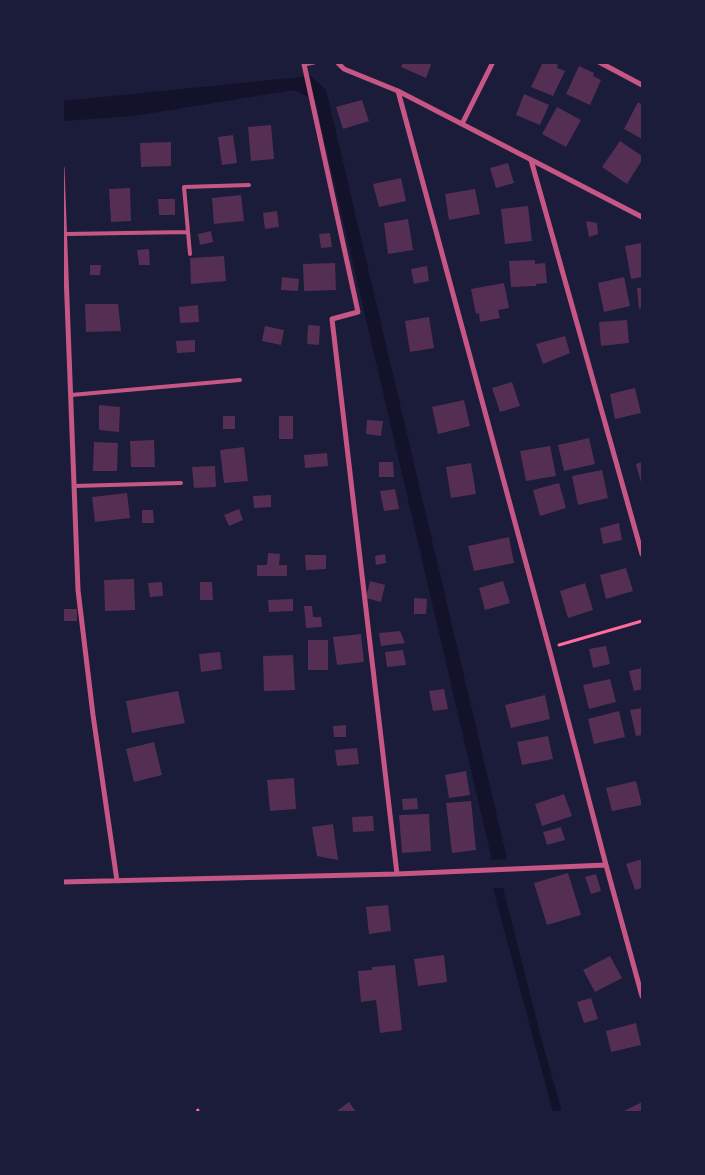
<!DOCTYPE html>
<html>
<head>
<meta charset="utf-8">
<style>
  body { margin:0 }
  #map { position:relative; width:705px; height:1175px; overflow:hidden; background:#1b1b3a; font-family:"Fira Sans Condensed",sans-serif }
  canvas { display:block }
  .frame { position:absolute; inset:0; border:64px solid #1b1b3a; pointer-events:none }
</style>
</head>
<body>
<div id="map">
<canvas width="705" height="1175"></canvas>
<div class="frame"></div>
</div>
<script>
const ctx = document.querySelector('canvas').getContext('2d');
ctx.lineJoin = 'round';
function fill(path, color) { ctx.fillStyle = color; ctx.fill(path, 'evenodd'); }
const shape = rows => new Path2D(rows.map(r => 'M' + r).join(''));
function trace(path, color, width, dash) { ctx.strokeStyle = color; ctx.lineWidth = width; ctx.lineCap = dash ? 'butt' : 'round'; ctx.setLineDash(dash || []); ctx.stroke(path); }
const water = shape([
  [311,76,326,90,507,859,492,860,315,100,294,90,133,116,63,121,63,101],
  [493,888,503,888,544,1049,562,1112,553,1112]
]);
const building = shape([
  [403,62,432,62,426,78,401,67],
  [543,62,553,62,558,65,557,68,565,71,553,96,531,87],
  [579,66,594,73,593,76,601,80,590,105,566,94],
  [524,94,549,105,540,125,516,115],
  [362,100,369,121,343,129,336,107],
  [638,102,642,105,642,139,624,129],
  [557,107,581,120,566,147,542,134],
  [271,125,274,159,251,161,248,127],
  [233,135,237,163,222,165,218,137],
  [620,141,642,156,642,160,627,184,602,167],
  [171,142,171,166,141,167,140,143],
  [508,163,514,183,496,188,490,168],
  [401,178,406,201,379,207,373,184],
  [130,188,131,221,111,222,109,189],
  [475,189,480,214,449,220,445,194],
  [241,195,244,221,214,224,212,198],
  [158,199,175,199,175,215,159,215],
  [528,206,532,241,505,244,501,209],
  [277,211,279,227,265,229,263,213],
  [408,219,413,250,388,254,384,223],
  [586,221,597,223,598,234,589,237],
  [211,231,213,242,200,245,198,234],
  [330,233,332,247,321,248,319,234],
  [642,243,642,277,631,279,625,246],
  [149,249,150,265,139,265,137,250],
  [224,256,226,281,191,284,190,258],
  [535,260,535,264,545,263,547,283,536,284,536,286,511,287,509,261],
  [335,263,336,290,304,291,303,264],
  [90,265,101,265,100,275,90,275],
  [427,266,429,281,414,284,411,269],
  [282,277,299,279,298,291,281,290],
  [624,277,630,306,604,312,598,283],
  [504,283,509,308,498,310,500,318,480,322,479,313,476,314,471,289],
  [637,288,642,288,642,308,639,309],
  [85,304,118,304,121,331,86,332],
  [198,305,199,322,180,323,179,307],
  [429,317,434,348,410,352,405,321],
  [627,320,629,343,601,346,599,322],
  [308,325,320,326,319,345,307,344],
  [265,326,284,330,281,345,262,341],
  [565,336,570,353,543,364,536,344],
  [195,340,195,352,177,353,176,341],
  [512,382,520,406,500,412,492,388],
  [635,388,641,413,615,419,610,394],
  [464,400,470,426,438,434,432,407],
  [99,405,120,407,119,432,99,430],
  [223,416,235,416,235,429,223,429],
  [279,416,293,416,293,439,279,439],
  [367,420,383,421,381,436,366,434],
  [589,438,595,464,564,471,558,445],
  [154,440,155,467,131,467,130,441],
  [94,442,118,443,117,471,93,471],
  [550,446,556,476,526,481,520,451],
  [244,447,248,481,224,483,220,450],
  [327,453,328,466,305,468,304,455],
  [379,462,393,462,394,477,379,477],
  [642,462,642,486,636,464],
  [471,463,476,494,451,498,446,467],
  [215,466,216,487,194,488,192,467],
  [602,470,608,498,578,505,572,476],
  [559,483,566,508,540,516,533,490],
  [395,489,399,509,384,511,380,491],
  [127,493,130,518,95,522,92,497],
  [271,495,271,507,254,508,253,496],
  [239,509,243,520,229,526,224,515],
  [142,510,153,510,154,523,142,523],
  [619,523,622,540,603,544,600,528],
  [509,537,514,563,474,571,468,546],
  [268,553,280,554,279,565,287,565,287,576,257,576,257,565,267,565],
  [385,554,386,563,376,565,375,556],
  [305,555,326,555,326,569,306,570],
  [626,568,633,591,606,599,600,575],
  [134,579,135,610,105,611,104,580],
  [370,581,385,585,381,602,366,598],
  [503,581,510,603,485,610,479,588],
  [162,582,163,596,150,597,148,583],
  [200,582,212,582,213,600,200,600],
  [585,583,593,610,568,618,560,591],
  [414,598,427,599,426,614,414,614],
  [293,599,293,611,269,612,268,600],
  [304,606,312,606,313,617,321,617,322,627,306,628],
  [64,609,77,609,77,621,64,621],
  [400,631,405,643,381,646,379,633],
  [361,634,364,662,337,665,333,637],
  [308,640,328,640,328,670,308,670],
  [606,646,610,664,593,668,589,649],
  [403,650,406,665,387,667,385,652],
  [220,652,222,669,201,672,199,654],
  [293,655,295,690,264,691,263,656],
  [642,668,642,689,634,691,629,671],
  [610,679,616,702,589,709,583,685],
  [444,689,448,709,433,711,429,691],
  [178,691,185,723,132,733,126,701],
  [545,695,550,719,511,728,505,705],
  [642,708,642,735,636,736,630,710],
  [619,711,625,737,594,744,588,719],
  [346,725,346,737,334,737,333,726],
  [548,736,553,759,522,765,517,742],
  [154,742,162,775,134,782,126,749],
  [357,748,359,764,337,766,335,750],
  [466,771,470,795,449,798,445,775],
  [294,778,296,809,270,811,267,780],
  [636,781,642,805,612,811,606,788],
  [564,794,572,816,542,826,535,804],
  [417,798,418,809,403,810,402,799],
  [471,801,476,850,452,853,446,803],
  [429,814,431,851,402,853,399,815],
  [373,816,374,831,353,832,352,817],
  [333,824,338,860,317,856,312,827],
  [561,827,565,840,547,845,543,832],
  [642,859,642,888,635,890,626,864],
  [568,873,581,915,547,925,534,883],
  [596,874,601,891,591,894,585,877],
  [388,905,391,931,369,934,366,907],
  [444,955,447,982,418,986,414,959],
  [610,956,622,978,595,992,583,970],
  [395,965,402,1030,380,1033,376,1000,361,1002,358,971,372,970,372,967],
  [591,998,598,1019,584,1023,577,1002],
  [636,1023,641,1045,611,1052,606,1031],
  [349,1102,356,1112,338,1112,337,1111],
  [642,1102,642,1112,622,1112]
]);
const path = shape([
  [559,645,642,621],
  [197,1112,198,1110]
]);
const service = shape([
  [65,234,188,232],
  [190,254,184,187,249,185],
  [71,395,240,380],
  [74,486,181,483]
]);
const minor = shape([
  [314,62,304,64,358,312,332,319,397,874],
  [337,62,344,69,398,91,642,217],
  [599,62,642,85],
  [398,91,549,648,606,865,642,996],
  [462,124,493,62],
  [531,160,642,554],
  [62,168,78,590,93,715,117,881],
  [62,882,397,874,606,865]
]);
fill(water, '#12122b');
fill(building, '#542f53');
trace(path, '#ff6b9d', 3);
trace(service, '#c65784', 4);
trace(minor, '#c65784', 5);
</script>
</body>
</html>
